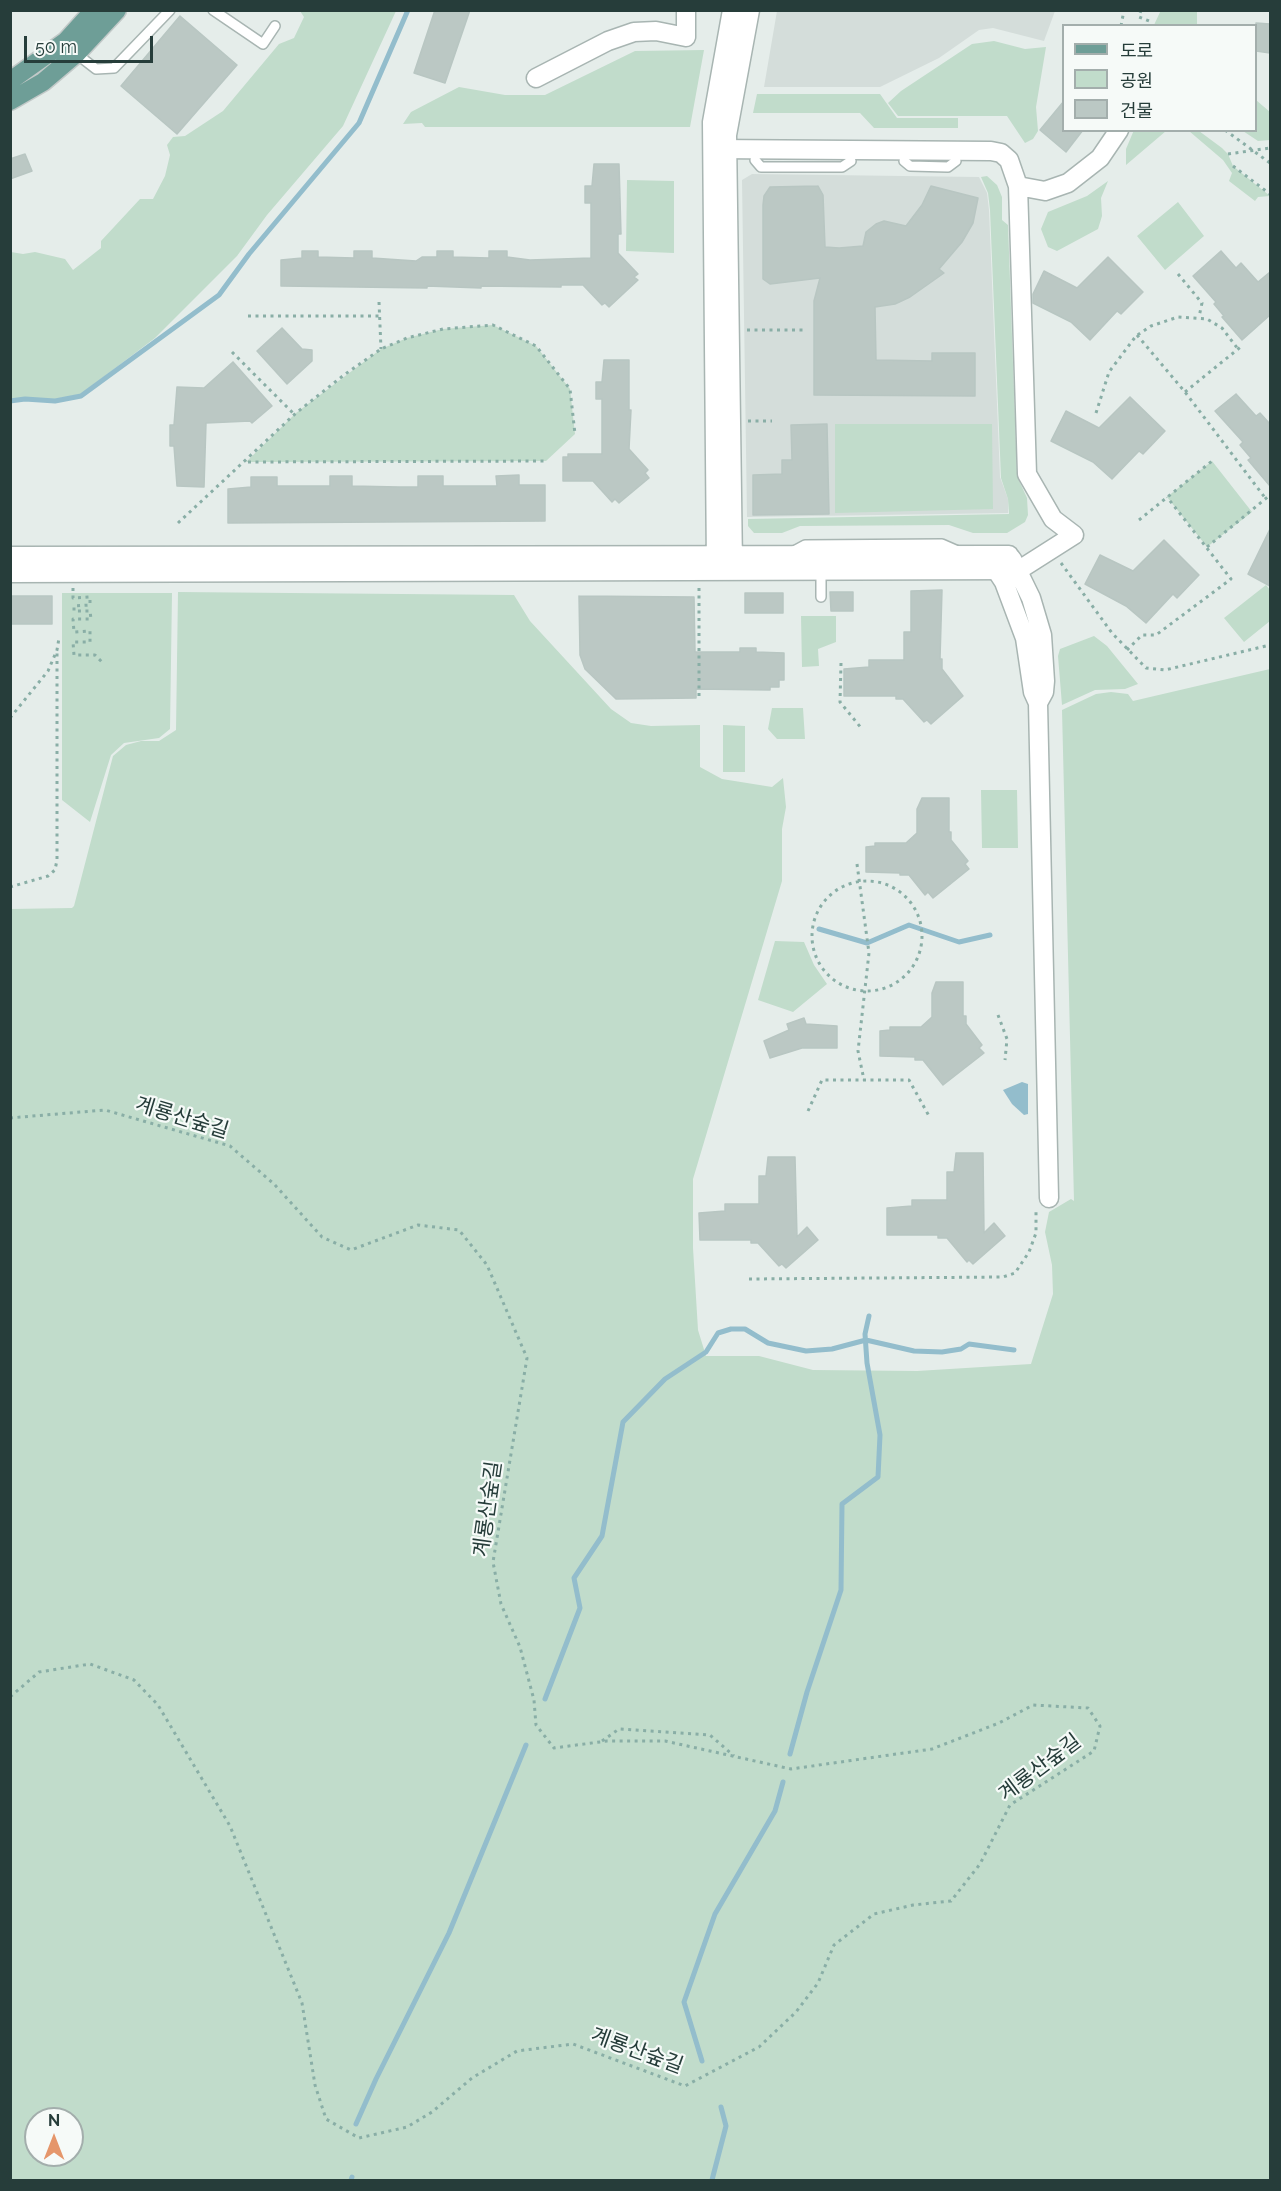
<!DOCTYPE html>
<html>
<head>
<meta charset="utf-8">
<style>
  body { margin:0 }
  #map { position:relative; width:1281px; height:2191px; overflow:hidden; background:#e5edea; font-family:Raleway,"Noto Sans KR",sans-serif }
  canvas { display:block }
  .frame { position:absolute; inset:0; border:12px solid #263d3a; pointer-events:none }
  .legend { position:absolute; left:1062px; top:24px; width:195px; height:108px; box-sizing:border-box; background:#f6faf8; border:2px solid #a3aeac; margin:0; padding:8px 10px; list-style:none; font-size:18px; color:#263d3a }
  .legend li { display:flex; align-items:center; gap:12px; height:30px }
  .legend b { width:30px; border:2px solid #a3aeac }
  .north { position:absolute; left:24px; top:2107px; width:60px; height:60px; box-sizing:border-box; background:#f6faf8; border:2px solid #a3aeac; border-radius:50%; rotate:0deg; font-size:16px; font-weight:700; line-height:24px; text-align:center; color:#263d3a }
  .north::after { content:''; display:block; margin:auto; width:21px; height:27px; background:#e5966b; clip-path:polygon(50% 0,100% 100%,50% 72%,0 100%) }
  .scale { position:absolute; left:24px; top:36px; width:129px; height:27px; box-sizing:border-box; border:3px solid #263d3a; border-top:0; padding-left:8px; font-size:18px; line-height:21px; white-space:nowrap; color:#263d3a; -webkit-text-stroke:4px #f6faf8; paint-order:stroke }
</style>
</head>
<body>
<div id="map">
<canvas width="1281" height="2191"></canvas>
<div class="frame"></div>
<ul class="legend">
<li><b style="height:8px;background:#6e9e97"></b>도로</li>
<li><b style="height:16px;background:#c1dccb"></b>공원</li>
<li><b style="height:16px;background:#bbc8c4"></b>건물</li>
</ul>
<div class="north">N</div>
<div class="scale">50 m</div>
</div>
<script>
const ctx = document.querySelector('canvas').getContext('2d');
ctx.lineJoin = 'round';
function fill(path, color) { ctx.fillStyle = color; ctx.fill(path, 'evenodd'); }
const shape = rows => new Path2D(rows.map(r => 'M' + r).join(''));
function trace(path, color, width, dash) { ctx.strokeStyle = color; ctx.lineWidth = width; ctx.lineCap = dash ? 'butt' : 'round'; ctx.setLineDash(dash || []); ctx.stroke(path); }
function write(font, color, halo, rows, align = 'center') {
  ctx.font = font + ' Raleway,"Noto Sans KR",sans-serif'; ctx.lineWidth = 4.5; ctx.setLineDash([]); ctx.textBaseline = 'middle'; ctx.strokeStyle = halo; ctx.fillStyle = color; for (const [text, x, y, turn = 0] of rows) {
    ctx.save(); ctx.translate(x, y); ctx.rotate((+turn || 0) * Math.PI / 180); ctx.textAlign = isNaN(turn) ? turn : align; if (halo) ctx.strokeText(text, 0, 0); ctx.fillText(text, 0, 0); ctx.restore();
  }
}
const built = shape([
  [777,11,777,10,1055,11,1044,41,993,28,979,30,939,58,880,87,764,87],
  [752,174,979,177,987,193,989,210,1000,477,1008,499,1008,513,747,517,742,180]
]);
const green = shape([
  [1161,10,1197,11,1197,25,1154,25],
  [300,11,396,11,343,126,267,215,237,256,155,338,81,394,55,399,11,399,11,252,23,254,35,252,65,259,73,270,101,248,101,241,140,199,153,199,165,176,170,155,167,145,173,137,185,136,223,111,279,44,294,38,304,17],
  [994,41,1025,49,1046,47,1036,107,1038,131,1033,139,1025,143,1007,116,898,116,888,103,901,91,972,44],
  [704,50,690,127,425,127,422,123,403,124,411,112,459,87,505,95,545,95,635,51],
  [757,94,880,94,897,118,958,118,958,128,874,128,860,113,753,113],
  [1256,100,1270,112,1270,140,1258,141,1243,131,1256,130],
  [1134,130,1166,131,1126,165,1126,149],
  [1189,131,1199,131,1222,148,1228,154,1233,166,1270,196,1258,197,1255,201,1229,181,1232,173,1223,160],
  [987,176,997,185,1002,197,1002,220,1008,225,1017,476,1027,498,1028,515,1025,522,1007,533,973,533,949,525,800,526,782,533,754,533,748,526,748,519,1009,514,1008,499,1001,478,990,210,988,193,981,177],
  [627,180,674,181,674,253,626,251],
  [1108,181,1101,198,1102,216,1098,229,1057,251,1048,247,1041,229,1048,212,1087,196],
  [1178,202,1204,236,1165,270,1137,236],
  [493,325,536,346,570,389,575,434,546,461,246,462,296,413,381,349,407,338,443,329],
  [835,424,992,424,993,509,835,513],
  [1212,461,1252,512,1207,547,1167,497],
  [1266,585,1270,590,1270,621,1244,642,1224,618],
  [178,592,514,595,530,621,611,709,631,723,651,726,700,725,700,767,722,779,772,787,783,778,786,807,782,829,782,881,693,1179,693,1248,698,1330,706,1356,759,1356,813,1370,917,1371,1031,1364,1053,1294,1052,1265,1045,1232,1049,1212,1071,1199,1074,1201,1062,710,1096,694,1111,692,1128,694,1133,701,1270,669,1270,2180,11,2180,11,909,72,908,74,906,113,756,126,745,141,741,159,741,176,730],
  [36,2119,72,2119,72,2155,36,2155],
  [62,593,172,593,170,729,159,738,124,743,111,755,90,822,62,800],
  [801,616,836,616,836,642,818,649,819,666,802,667],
  [1094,636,1107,646,1138,684,1125,689,1095,690,1062,705,1058,656,1060,649],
  [772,708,803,708,805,739,777,739,768,729],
  [723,725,745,726,745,772,723,772],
  [981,790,1017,790,1018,848,982,848],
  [775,941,804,942,814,965,827,984,793,1012,758,1000]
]);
const water = shape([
  [1022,1082,1028,1084,1028,1114,1024,1115,1012,1104,1003,1090]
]);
const stream = shape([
  [10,401,25,399,55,401,81,396,219,295,249,254,359,123,408,10],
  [819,929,867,943,909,925,959,942,990,935],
  [545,1699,580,1608,574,1578,602,1536,623,1422,665,1379,706,1352,718,1333,731,1329,745,1329,768,1343,806,1351,832,1349,866,1340,914,1351,942,1352,961,1349,969,1344,1014,1350],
  [790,1754,807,1692,841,1590,842,1504,878,1477,880,1435,867,1363,865,1334,869,1316],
  [702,2061,684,2002,715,1914,775,1811,783,1782],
  [356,2124,376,2079,449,1933,526,1745],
  [351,2180,352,2177],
  [712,2180,726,2126,721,2107]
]);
const building = shape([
  [435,10,470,10,445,83,414,73,435,10],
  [180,16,237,65,177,134,121,86,180,16],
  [1256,23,1270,24,1270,53,1256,51,1256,23],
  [1064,101,1064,130,1083,130,1066,152,1040,130,1064,101],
  [25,154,32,171,10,179,10,159,25,154],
  [594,164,619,164,621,234,618,234,618,253,638,274,634,277,638,280,609,307,605,303,602,305,583,285,561,285,561,287,481,286,481,288,427,286,427,288,281,286,281,260,302,258,302,251,318,251,318,257,354,258,354,251,372,251,372,258,416,261,422,257,437,257,437,251,453,251,453,257,489,258,489,251,507,251,507,257,530,260,591,258,591,203,585,203,585,186,592,186,594,164],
  [818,186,823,195,825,247,839,248,863,246,866,232,876,224,884,221,906,226,922,205,931,186,978,198,973,223,962,242,939,269,944,273,910,297,895,304,875,307,876,360,932,361,932,353,975,353,975,396,814,395,814,301,820,278,770,284,763,279,763,205,764,196,770,187,818,186],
  [1221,251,1236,268,1241,263,1258,282,1270,272,1270,315,1242,340,1222,317,1224,316,1214,304,1216,302,1193,276,1221,251],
  [1108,257,1143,292,1121,314,1117,311,1090,340,1071,322,1033,303,1033,294,1044,271,1077,288,1108,257],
  [282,328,302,349,312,350,312,361,287,384,257,351,282,328],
  [604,360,629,360,629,410,631,410,629,449,648,470,645,473,649,478,619,503,615,499,612,502,593,481,563,481,563,457,568,457,568,454,602,454,602,399,596,399,596,382,602,382,604,360],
  [233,362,272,406,252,423,250,421,206,423,204,487,177,486,174,446,170,446,170,425,174,425,177,387,204,388,233,362],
  [1236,394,1256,416,1260,413,1270,424,1270,486,1248,460,1251,458,1240,445,1243,442,1215,411,1236,394],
  [1130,397,1165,431,1143,454,1139,451,1112,479,1093,462,1051,441,1066,411,1099,428,1130,397],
  [827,424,829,514,753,515,753,475,782,474,782,460,792,460,791,425,827,424],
  [519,475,519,485,545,485,545,521,228,523,228,489,251,487,251,477,277,477,277,486,330,486,330,476,352,476,352,486,399,487,418,487,418,476,443,476,443,486,497,486,496,476,519,475],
  [1270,529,1270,586,1248,574,1270,529],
  [1164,540,1199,575,1177,598,1173,594,1146,623,1126,606,1085,584,1100,555,1133,571,1164,540],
  [942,590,940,659,942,659,942,669,963,696,931,724,927,720,924,722,903,699,896,699,896,696,844,696,844,669,869,667,869,660,904,660,904,632,911,632,911,591,942,590],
  [830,592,853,592,853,611,831,611,830,592],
  [745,593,783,593,783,613,745,613,745,593],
  [10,596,52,596,52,624,10,624,10,596],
  [579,596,694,597,695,652,740,652,740,648,756,648,756,652,784,653,784,680,779,680,779,687,770,687,770,690,696,689,696,698,616,699,585,669,580,655,579,596],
  [922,798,949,798,949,832,951,832,951,840,968,861,965,864,969,869,933,898,928,892,925,895,909,875,900,875,900,873,866,872,866,847,875,846,875,843,906,843,917,833,917,809,922,798],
  [936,982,963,982,963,1016,966,1016,966,1024,982,1045,979,1048,984,1053,943,1085,923,1060,915,1060,915,1057,880,1056,880,1031,890,1030,890,1027,921,1027,932,1017,932,993,936,982],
  [804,1018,806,1024,837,1026,837,1048,802,1048,770,1058,764,1041,789,1030,787,1024,804,1018],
  [956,1153,983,1153,984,1233,994,1223,1005,1236,973,1264,969,1260,967,1262,947,1238,938,1238,938,1235,887,1235,887,1208,912,1206,912,1200,947,1200,947,1172,954,1172,956,1153],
  [768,1157,795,1157,797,1237,807,1227,818,1240,786,1268,782,1264,779,1266,758,1243,751,1243,751,1240,700,1240,699,1213,725,1211,725,1204,759,1204,759,1176,766,1176,768,1157]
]);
const path = shape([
  [1141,10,1139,17,1149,21,1147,26],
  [1121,26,1124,10],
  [1225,130,1270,163],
  [1228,154,1270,148],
  [1233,166,1270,194],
  [1178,274,1202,303,1199,317],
  [379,302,381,349],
  [248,316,379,316],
  [747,330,804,330],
  [1137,335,1185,392,1266,499],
  [232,352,295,415],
  [1185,392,1243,345],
  [1096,413,1109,372,1136,336,1151,326,1178,317,1207,319,1222,328,1238,349],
  [748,421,772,421],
  [248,462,546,461],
  [1139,520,1212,461],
  [178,523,296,413,344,375,381,349,407,338,443,329,493,325,536,346,570,389,575,434],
  [1207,547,1270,495],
  [1061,563,1112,633,1146,668,1165,670,1270,645],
  [73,588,73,598,90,597,90,605,74,606,74,611,90,611,91,619,73,619,74,632,90,631,90,642,73,642,74,655,95,655,102,662],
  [699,588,699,696],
  [1127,650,1142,635,1156,635,1231,579,1167,497],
  [841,663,840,702,862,729],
  [10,718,48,671,57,650,59,638],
  [857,864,869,953,858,1051,864,1080],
  '812 936a55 55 0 1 1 110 0a55 55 0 1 1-110 0Z',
  [10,887,48,876,55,870,57,860,57,650],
  [998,1015,1007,1039,1005,1060],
  [808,1111,822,1080,909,1080,929,1116],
  [10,1118,105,1110,230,1146,274,1184,322,1237,351,1250,418,1225,459,1230,487,1265,527,1358,493,1562,501,1604,520,1647,534,1700,536,1725,554,1748,607,1741,665,1741,791,1769,932,1749,999,1723,1033,1705,1088,1708,1100,1726,1094,1751,1010,1805,980,1864,951,1901,913,1905,874,1914,834,1945,818,1983,796,2012,759,2047,685,2086,573,2044,517,2051,472,2078,432,2112,407,2127,359,2138,326,2119,315,2085,302,2003,230,1826,158,1705,134,1680,90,1664,39,1672,10,1697],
  [749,1279,1003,1277,1015,1273,1029,1252,1036,1233,1036,1208],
  [602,1741,619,1729,710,1735,734,1756]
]);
const service = shape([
  [213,10,263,44,275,26],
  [74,52,96,69,114,68,170,10],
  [755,160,761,167,842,167,851,161],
  [904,161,910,166,948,167,956,161],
  [792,552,805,545,942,544,958,551],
  [821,597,821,571]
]);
const minor = shape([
  [536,78,608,41,634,32,656,31,686,37,686,10],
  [713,149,991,151,1001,153,1009,160,1018,186,1027,474,1053,519,1074,535,1019,570],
  [1018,186,1045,191,1068,183,1100,158,1119,130],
  [989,559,1004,582,1025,638,1033,692,1038,703,1049,1198],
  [1012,559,1031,598,1042,635,1045,681,1044,692,1038,703]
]);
const tertiary = shape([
  [10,556,1009,555],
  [733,566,727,135,750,10],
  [716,568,712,122,732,10],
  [10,573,1019,570]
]);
const primary = shape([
  [10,81,66,41,94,10],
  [10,101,43,82,76,54,117,10]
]);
const streetNames = [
  ["계룡산숲길",182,1118,17],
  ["계룡산숲길",488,1509,-82],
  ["계룡산숲길",1040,1768,-37],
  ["계룡산숲길",637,2051,20]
];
fill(built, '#d4ddda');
fill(green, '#c1dccb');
fill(water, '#93bdcc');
trace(stream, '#93bdcc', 5);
fill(building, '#bbc8c4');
trace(building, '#b8c6c2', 1.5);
trace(service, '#a8b5b2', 12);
trace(minor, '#a8b5b2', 21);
trace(tertiary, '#a8b5b2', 21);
trace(primary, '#c2c9c8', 21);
trace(path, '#89aea6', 3, [3, 4.5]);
trace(service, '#fff', 9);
trace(minor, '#fff', 18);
trace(tertiary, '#fff', 18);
trace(primary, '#6e9e97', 18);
write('21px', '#263d3a', '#f6faf8', streetNames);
</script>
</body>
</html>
